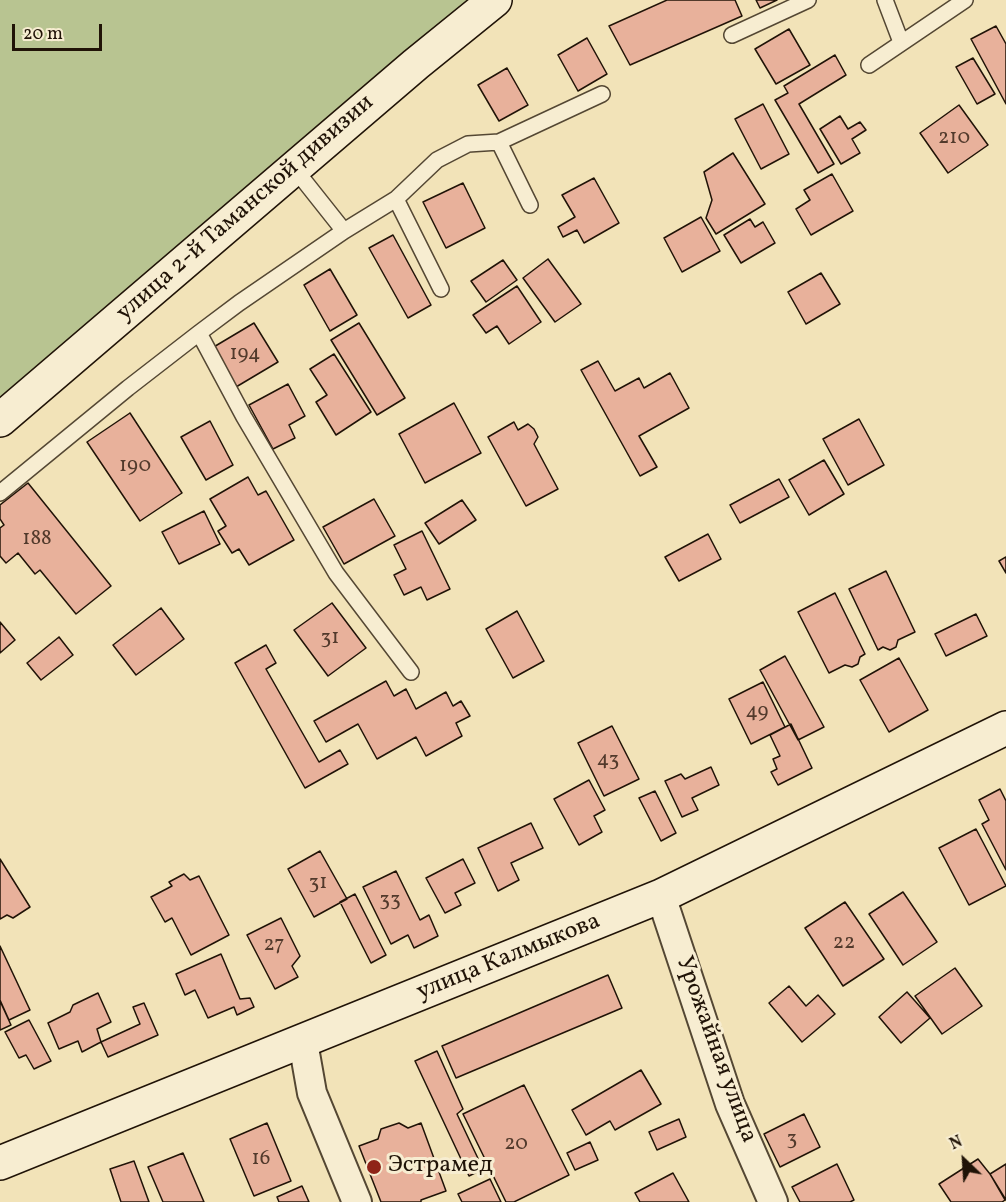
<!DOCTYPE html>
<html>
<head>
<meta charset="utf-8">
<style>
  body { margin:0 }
  #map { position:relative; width:1006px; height:1202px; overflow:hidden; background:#f2e3b8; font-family:Vollkorn,serif }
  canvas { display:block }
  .north { position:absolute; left:934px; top:1130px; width:60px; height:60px; -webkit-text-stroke:4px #f7edd1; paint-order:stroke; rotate:335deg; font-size:16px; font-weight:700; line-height:24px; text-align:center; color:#201307 }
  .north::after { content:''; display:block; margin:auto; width:21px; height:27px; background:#201307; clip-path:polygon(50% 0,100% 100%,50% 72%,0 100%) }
  .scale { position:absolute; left:12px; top:24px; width:90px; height:27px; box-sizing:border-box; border:3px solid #201307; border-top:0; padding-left:8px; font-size:18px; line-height:21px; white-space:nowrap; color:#201307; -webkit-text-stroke:4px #f7edd1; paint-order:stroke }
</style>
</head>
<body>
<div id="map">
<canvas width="1006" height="1202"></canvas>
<div class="north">N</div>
<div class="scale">20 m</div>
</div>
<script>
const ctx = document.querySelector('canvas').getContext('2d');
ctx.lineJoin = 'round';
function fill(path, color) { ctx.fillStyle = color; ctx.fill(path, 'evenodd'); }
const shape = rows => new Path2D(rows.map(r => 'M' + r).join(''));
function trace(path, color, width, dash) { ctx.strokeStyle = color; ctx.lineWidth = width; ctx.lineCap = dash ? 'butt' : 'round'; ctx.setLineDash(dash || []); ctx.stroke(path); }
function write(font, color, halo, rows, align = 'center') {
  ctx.font = font + ' Vollkorn,serif'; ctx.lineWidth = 6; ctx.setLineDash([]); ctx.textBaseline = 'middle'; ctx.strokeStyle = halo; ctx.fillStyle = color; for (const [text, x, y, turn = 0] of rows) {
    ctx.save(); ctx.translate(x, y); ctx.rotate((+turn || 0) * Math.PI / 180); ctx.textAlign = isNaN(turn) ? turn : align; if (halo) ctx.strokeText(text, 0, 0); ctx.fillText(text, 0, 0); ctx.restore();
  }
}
const green = shape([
  [0,0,495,0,0,420]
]);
const building = shape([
  [667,0,735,0,742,16,630,65,609,26,667,0],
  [756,0,777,0,760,8,756,0],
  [996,26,1006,44,1006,104,971,39,996,26],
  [789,29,810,65,776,84,755,49,789,29],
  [587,38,607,74,578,91,558,55,587,38],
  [835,55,846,75,799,104,834,164,818,173,775,100,788,93,784,86,835,55],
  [973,58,995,94,977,104,956,67,973,58],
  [507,68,528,105,499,121,478,85,507,68],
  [763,104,789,154,761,169,735,119,763,104],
  [959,105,988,145,948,173,920,133,959,105],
  [840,116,848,129,860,122,866,130,852,139,860,153,841,164,820,129,840,116],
  [733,153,765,204,716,234,706,218,712,200,704,172,733,153],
  [832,174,853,211,811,235,796,209,810,200,804,190,832,174],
  [594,178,619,223,584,243,577,230,563,237,558,227,575,217,562,195,594,178],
  [463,183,485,228,446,248,423,202,463,183],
  [701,217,720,251,682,272,664,238,701,217],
  [750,219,755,227,763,222,775,243,741,263,724,235,750,219],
  [393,235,431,305,408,318,369,248,393,235],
  [548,259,581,304,555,322,523,278,548,259],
  [503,260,517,280,486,302,471,281,503,260],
  [330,269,357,315,330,331,304,285,330,269],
  [821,273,840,304,806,324,788,292,821,273],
  [517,286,541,322,509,344,497,326,486,333,473,315,517,286],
  [254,323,278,362,236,387,212,348,254,323],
  [359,323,405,398,377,415,331,340,359,323],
  [334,354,371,412,336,435,316,402,327,395,310,369,334,354],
  [598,361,615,391,639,378,644,388,670,373,689,408,639,436,657,467,640,476,581,370,598,361],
  [288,384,305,416,289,425,295,438,273,449,249,405,288,384],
  [454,403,481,453,425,483,399,434,454,403],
  [130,413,182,493,140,521,87,442,130,413],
  [859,419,884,465,848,485,823,439,859,419],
  [210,421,233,465,206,480,181,437,210,421],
  [514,422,518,430,528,424,534,429,538,437,534,444,558,489,526,506,488,437,514,422],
  [824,460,844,494,809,515,789,480,824,460],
  [248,477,258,495,266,491,294,540,249,565,239,549,232,553,218,531,226,526,210,499,248,477],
  [779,479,789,497,740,523,730,505,779,479],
  [28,483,111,586,76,614,40,570,35,574,18,553,6,563,0,556,0,528,4,525,0,519,0,505,28,483],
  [374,499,395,536,344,564,323,527,374,499],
  [462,500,476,520,439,544,425,523,462,500],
  [204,511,220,544,179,564,162,532,204,511],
  [422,531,450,589,427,600,421,587,404,595,394,575,406,569,394,545,422,531],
  [708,534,721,559,679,581,665,557,708,534],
  [1006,557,1006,573,999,561,1006,557],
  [886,571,915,632,898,640,896,647,890,650,883,647,878,650,849,589,886,571],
  [835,593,865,654,860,657,858,664,852,667,845,665,829,673,798,612,835,593],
  [332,603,366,648,328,676,294,630,332,603],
  [161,608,184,639,136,675,113,645,161,608],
  [517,611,544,661,513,678,486,629,517,611],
  [976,614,987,636,946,656,935,634,976,614],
  [0,622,15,640,0,653,0,622],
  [59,637,73,655,41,680,27,663,59,637],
  [266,645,276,663,266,669,319,762,340,750,348,764,305,788,235,663,266,645],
  [785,656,824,727,798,740,760,670,785,656],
  [899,658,928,710,889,732,860,680,899,658],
  [386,681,394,696,406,689,416,709,446,692,453,706,461,701,470,716,456,723,462,736,426,756,416,737,377,759,358,724,326,742,314,721,386,681],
  [763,682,785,727,751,744,729,699,763,682],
  [791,724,812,768,778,785,771,772,777,769,773,759,780,756,770,735,791,724],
  [612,726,639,779,604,796,578,743,612,726],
  [711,767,719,785,692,798,698,810,682,817,665,781,681,774,685,779,711,767],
  [589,780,605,810,594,816,602,832,579,845,554,799,589,780],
  [1000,789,1006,801,1006,870,982,824,989,820,979,800,1000,789],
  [655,791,676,833,661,841,639,798,655,791],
  [531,823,543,848,511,863,519,880,498,891,478,848,531,823],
  [976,829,1006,886,969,905,939,848,976,829],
  [320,851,347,899,314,917,288,869,320,851],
  [0,859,30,907,13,918,7,915,0,919,0,859],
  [463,859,475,883,455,893,461,905,445,913,426,878,463,859],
  [396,871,420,920,429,915,438,936,414,948,408,935,391,944,363,887,396,871],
  [184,874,190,880,199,876,229,935,191,955,172,918,165,922,151,897,172,886,169,882,184,874],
  [903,892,937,942,903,965,869,914,903,892],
  [355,894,386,955,371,963,340,902,355,894],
  [845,902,884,959,843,986,805,928,845,902],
  [281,918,300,956,292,966,298,977,275,989,247,935,281,918],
  [0,946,30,1010,9,1020,0,1000,0,946],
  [221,954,240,999,250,998,254,1007,237,1015,234,1007,208,1018,195,990,185,995,176,974,221,954],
  [955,968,982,1006,942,1034,915,996,955,968],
  [608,975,622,1008,456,1078,442,1046,608,975],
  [789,986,806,1006,818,995,835,1014,802,1042,769,1003,789,986],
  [907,992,930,1018,901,1043,879,1017,907,992],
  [98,993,111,1022,97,1029,101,1042,82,1052,78,1041,59,1049,48,1023,70,1012,73,1005,98,993],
  [0,1001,11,1025,0,1030,0,1001],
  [144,1003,158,1035,108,1057,101,1042,140,1024,133,1007,144,1003],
  [29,1020,51,1061,34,1069,26,1055,19,1058,5,1032,29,1020],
  [437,1051,463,1109,457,1114,483,1169,469,1176,415,1061,437,1051],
  [641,1070,661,1104,615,1130,610,1121,586,1135,572,1110,641,1070],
  [524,1085,569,1175,514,1202,506,1202,463,1114,524,1085],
  [804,1114,820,1147,780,1167,764,1134,804,1114],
  [679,1119,686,1137,657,1150,649,1132,679,1119],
  [267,1123,291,1181,254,1196,230,1139,267,1123],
  [399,1123,408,1128,421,1123,446,1191,421,1200,421,1202,381,1202,359,1146,378,1139,381,1129,399,1123],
  [590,1142,598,1160,575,1170,567,1153,590,1142],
  [183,1153,204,1202,163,1202,148,1167,183,1153],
  [978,1159,990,1174,1005,1200,1002,1202,951,1202,939,1184,978,1159],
  [134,1161,149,1202,121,1202,110,1169,134,1161],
  [837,1164,854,1200,850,1202,800,1202,792,1187,837,1164],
  [1006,1164,1006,1200,990,1174,1006,1164],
  [673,1173,689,1202,640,1202,635,1193,673,1173],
  [490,1179,501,1202,462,1202,458,1194,490,1179],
  [302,1186,309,1202,279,1202,277,1197,302,1186]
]);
const lane = shape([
  [885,0,901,42],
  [732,35,808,0],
  [869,65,965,0],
  [499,142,530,205],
  [294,168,344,231],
  [396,199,441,289],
  [199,333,244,417,336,573,411,672],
  [0,493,128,388,199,333,239,303,344,231,396,199,437,160,468,144,499,142,602,94]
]);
const street = shape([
  [661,896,730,1104,773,1202],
  [303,1042,312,1093,357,1202]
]);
const secondary = shape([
  [0,420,416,64,495,0],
  [0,1163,661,896,1006,728]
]);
const markers = [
  [374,1167,8,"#8f2418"]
];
const numberNames = [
  ["210",954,139],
  ["194",245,355],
  ["190",135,467],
  ["188",37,540],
  ["31",330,639],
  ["49",757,713],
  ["43",608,761],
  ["31",318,884],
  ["33",390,901],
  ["22",844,944],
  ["27",274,946],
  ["3",792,1140],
  ["20",516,1145],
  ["16",261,1160]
];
const streetNames = [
  ["улица 2-й Таманской дивизии",246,209,-41],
  ["улица Калмыкова",509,958,-22],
  ["Урожайная улица",715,1050,70]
];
const poiNames = [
  ["Эстрамед",388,1167]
];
fill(green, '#b8c491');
fill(building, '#e8b19b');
trace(building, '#201307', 1.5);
trace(lane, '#544733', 18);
trace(street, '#544733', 32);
trace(secondary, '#201307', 36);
trace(lane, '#f7edd1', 15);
trace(street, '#f7edd1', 28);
trace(secondary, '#f7edd1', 33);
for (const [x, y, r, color] of markers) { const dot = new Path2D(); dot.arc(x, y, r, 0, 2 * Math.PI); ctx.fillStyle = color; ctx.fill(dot); trace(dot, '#f7edd1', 2); }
write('21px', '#523a2c', null, numberNames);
write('24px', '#201307', '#f7edd1', streetNames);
write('24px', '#201307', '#f7edd1', poiNames, 'left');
</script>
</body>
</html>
